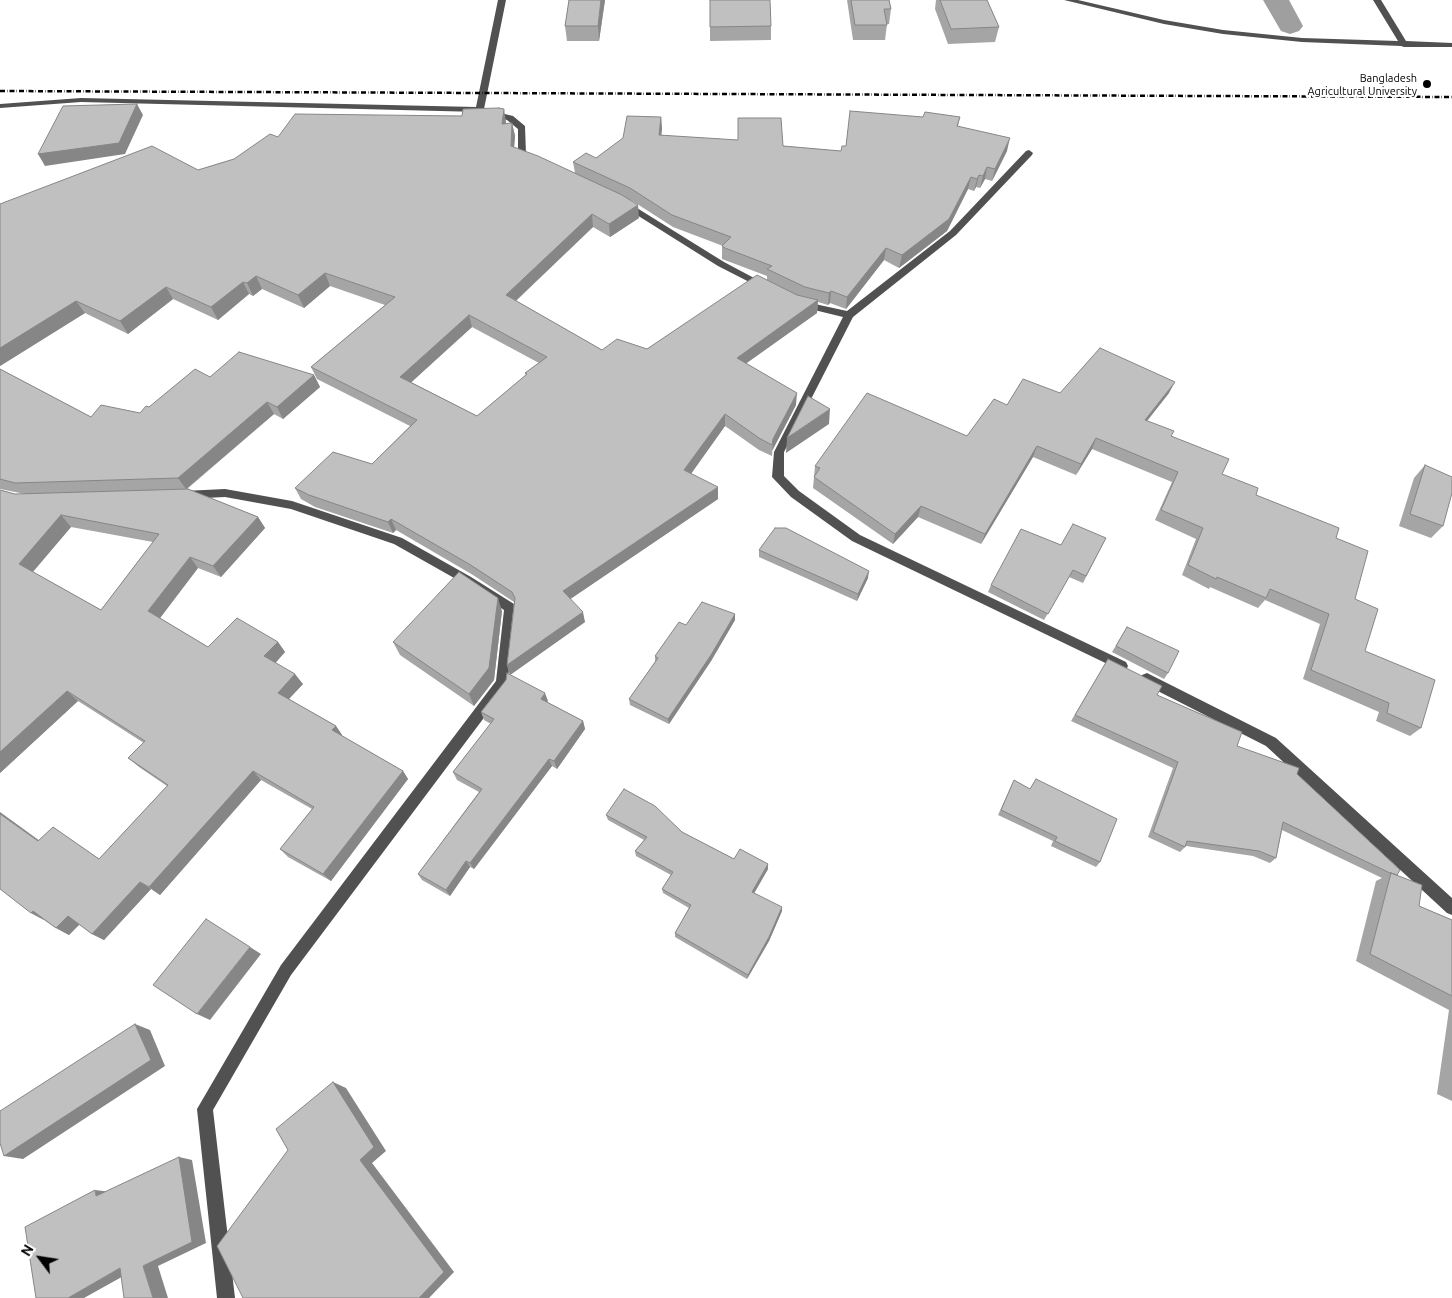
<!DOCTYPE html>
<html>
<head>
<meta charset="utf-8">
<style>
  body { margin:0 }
  #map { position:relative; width:1452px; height:1298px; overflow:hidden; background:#fff; font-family:Ubuntu,sans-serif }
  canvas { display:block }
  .north { position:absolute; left:15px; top:1233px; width:50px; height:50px; -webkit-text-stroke:4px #fff; paint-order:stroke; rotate:301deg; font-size:14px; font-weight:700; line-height:20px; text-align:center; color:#000 }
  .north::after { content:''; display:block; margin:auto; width:18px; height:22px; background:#000; clip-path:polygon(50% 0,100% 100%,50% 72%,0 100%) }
</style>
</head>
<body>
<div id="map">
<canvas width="1452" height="1298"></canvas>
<div class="north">N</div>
</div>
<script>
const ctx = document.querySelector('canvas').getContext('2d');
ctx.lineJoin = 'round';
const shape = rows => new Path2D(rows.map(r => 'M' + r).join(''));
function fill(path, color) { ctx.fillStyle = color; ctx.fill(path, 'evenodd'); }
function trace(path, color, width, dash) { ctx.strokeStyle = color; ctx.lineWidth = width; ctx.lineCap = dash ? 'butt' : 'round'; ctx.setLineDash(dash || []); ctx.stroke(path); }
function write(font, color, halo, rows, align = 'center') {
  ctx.font = font + ' Ubuntu,sans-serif'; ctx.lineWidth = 4.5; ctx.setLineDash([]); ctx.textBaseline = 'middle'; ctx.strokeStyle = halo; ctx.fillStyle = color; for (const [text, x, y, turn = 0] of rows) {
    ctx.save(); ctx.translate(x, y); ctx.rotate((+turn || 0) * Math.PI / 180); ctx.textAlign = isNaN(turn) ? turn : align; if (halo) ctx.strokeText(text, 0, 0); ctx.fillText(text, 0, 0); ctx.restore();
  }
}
const canal = shape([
  [1263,0,1289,0,1303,26,1299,31,1290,34,1281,31,1263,0]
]);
const minor = shape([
  [498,0,506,0,484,109,513,116,525,126,526,154,537,161,533,164,518,155,518,129,507,120,480,112,81,102,0,108,0,104,81,98,476,107,498,0],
  [1064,0,1078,0,1164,20,1223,30,1302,38,1398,41,1373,0,1381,0,1406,41,1452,43,1452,47,1404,47,1401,46,1302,42,1223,34,1164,24,1064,0],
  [1029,150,1033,153,1032,155,956,235,853,317,784,452,784,476,799,491,860,535,1126,662,1128,666,1126,670,1122,671,852,541,791,497,772,477,774,452,843,317,798,306,798,302,801,301,847,311,950,231,1026,151,1029,150],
  [624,200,724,262,771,287,766,290,763,289,718,266,621,205,621,201,624,200],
  [225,489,292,501,402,538,471,577,514,604,516,608,507,687,291,975,213,1110,235,1298,217,1298,197,1109,281,965,496,681,504,610,463,583,394,544,291,509,225,497,184,499,178,495,184,491,225,489],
  [1147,673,1276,738,1452,898,1452,915,1447,913,1266,746,1142,683,1141,679,1142,675,1147,673]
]);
const rail = shape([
  [0,91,1452,97]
]);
const wall = shape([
  [569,0,605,0,599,41,567,41,565,26],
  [710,0,771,26,771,40,710,41],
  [847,0,889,0,891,9,889,24,887,24,885,40,853,40],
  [936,0,987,0,999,27,995,42,948,44,935,9],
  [661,117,662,129,661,135,841,151,846,146,923,117,960,117,958,126,1007,151,992,181,985,179,980,188,976,187,974,191,968,189,947,231,899,268,884,260,846,309,830,303,828,305,818,302,817,313,746,363,796,405,772,451,772,456,759,450,725,426,691,474,718,499,570,599,585,622,510,675,548,701,547,702,583,721,585,729,557,769,552,766,474,869,470,867,450,896,422,880,418,874,479,792,457,780,453,772,491,724,484,720,481,712,510,675,507,665,514,602,473,575,396,530,393,533,315,507,301,499,295,488,372,464,410,426,317,379,311,367,385,305,330,286,304,308,262,289,253,296,249,294,218,320,173,299,128,334,85,313,0,366,0,204,198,170,234,159,278,137,506,122,506,124,512,123,515,136,514,148,575,173,573,162,596,158],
  [631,200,673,227,723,246,722,246,722,259,767,276,767,280,647,349,602,350,516,301,593,227,610,237,639,218],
  [472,327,539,363,525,373,526,375,477,416,411,382],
  [0,369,91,417,140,413,149,407,210,377,314,375,320,387,283,419,274,414,187,489,258,517,265,528,221,577,198,568,160,618,208,647,278,642,285,652,275,663,303,684,289,699,336,726,342,735,342,736,403,771,408,779,331,881,288,857,280,849,312,809,261,780,160,895,151,889,104,940,92,934,79,924,69,935,56,928,44,920,31,913,39,841,53,827,99,859,167,786,139,767,128,758,144,743,78,701,0,773,0,490,15,494,25,494,0,489],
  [71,527,153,542,101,610,33,572],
  [1060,393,1169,393,1147,421,1171,436,1222,474,1256,495,1336,538,1355,599,1365,651,1421,728,1410,736,1376,721,1379,712,1303,679,1320,624,1265,600,1258,608,1210,587,1209,589,1182,575,1196,539,1155,520,1172,482,1092,449,1076,475,1033,457,981,544,918,517,893,544,813,488,815,466,967,436,1007,405],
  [1425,465,1443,526,1431,538,1399,526,1414,478],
  [1106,538,1083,583,1069,577,1044,620,988,592,991,585,1061,545],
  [759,550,868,578,857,601,759,557],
  [502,611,494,680,474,706,400,655,393,642],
  [735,614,735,620,711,661,669,724,630,705,629,699,655,662,655,656,686,625],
  [1127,627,1168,673,1164,679,1112,652],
  [1108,659,1157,695,1237,746,1297,774,1397,875,1419,906,1452,920,1452,1101,1437,1094,1449,1010,1356,961,1376,881,1382,878,1282,830,1276,858,1270,863,1253,856,1186,846,1180,852,1148,837,1173,768,1071,721],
  [1014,780,1100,862,1096,867,1051,846,1053,841,998,815],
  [606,815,682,832,734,859,768,869,754,893,782,911,769,941,747,979,675,937,675,933,689,908,663,893,662,889,671,875,636,856,635,851,644,840,608,820]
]);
const shadedWall = shape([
  [601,0,605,0,599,41,598,26],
  [137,104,143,115,125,154,45,166,38,154],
  [504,109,506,122,504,136,502,124],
  [661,117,662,129,660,147,659,135],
  [512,123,515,136,513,159,511,146],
  [1010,138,1007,151,992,181,995,169],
  [987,167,985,179,980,188,983,176],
  [979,175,976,187,974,191,977,179],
  [971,177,968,189,947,231,899,268,902,255],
  [638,205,639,218,610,237,609,224],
  [592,214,593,227,509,307,506,295],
  [886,248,884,260,846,309,847,297],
  [325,273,330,286,304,308,298,295],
  [256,276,262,289,253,296,247,283],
  [243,282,249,294,218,320,211,307],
  [166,287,173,299,128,334,120,321],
  [831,291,830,303,828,305,829,293],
  [818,300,817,313,737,370,737,358],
  [76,301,85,313,0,366,0,348],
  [469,315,472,327,404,389,400,377],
  [314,375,320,387,283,419,277,407],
  [1175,382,1169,393,1139,431,1145,420],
  [797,393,796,405,772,451,772,456,773,439],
  [267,402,274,414,186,489,178,478],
  [830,409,829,424,786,453,787,438],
  [725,414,725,426,685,482,684,470],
  [1096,438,1092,449,1076,475,1081,464],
  [1037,446,1033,457,981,544,985,534],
  [718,487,718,499,566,602,563,591],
  [921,506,918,517,893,544,895,534],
  [61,515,71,527,30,575,19,564],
  [258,517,265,528,221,577,213,566],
  [391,519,396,530,393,533,388,522],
  [190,557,198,568,157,622,148,611],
  [869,571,868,578,857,601,858,594],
  [498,598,502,611,494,680,474,706,469,694],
  [583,612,585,622,510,675,507,665],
  [735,614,735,620,711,661,669,724,668,719],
  [278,642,285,652,272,667,264,656],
  [295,674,303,684,285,703,278,693],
  [67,691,78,701,0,773,0,752],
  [545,693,548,701,543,707,541,699],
  [583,721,585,729,557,769,554,761],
  [336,726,342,735,339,739,332,730],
  [549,759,552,766,474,869,470,863],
  [253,771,261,780,160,895,149,887],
  [403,771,408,779,331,881,323,874],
  [0,812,51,849,38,841,0,814],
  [466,861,470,867,450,896,446,890],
  [768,864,768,869,752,897,752,892],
  [140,882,151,889,104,940,92,934],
  [782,907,782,911,769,941,747,979,748,975],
  [33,911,44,920,31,913],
  [68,916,81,923,69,935,56,928],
  [250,947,261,954,210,1020,197,1014],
  [135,1024,150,1030,165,1066,23,1159,4,1156],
  [333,1082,346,1088,386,1151,372,1163,454,1272,429,1298,419,1298,360,1160],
  [179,1157,192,1160,206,1243,158,1266,168,1298,153,1298,143,1266],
  [95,1190,111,1192,96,1196],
  [120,1268,136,1269,84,1298,68,1298]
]);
const building = shape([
  [569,0,601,0,598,26,565,26,569,0],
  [710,0,770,0,771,26,710,27,710,0],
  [851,0,889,0,891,9,884,9,887,25,855,25,851,0],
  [940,0,987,0,999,27,951,29,940,0],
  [137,104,119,143,38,154,63,106,137,104],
  [499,108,504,109,502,124,512,123,511,146,538,156,622,195,638,205,609,224,592,214,506,295,602,350,617,339,647,349,757,275,797,295,818,300,737,358,797,393,773,439,772,445,759,438,725,414,684,470,718,487,563,591,583,612,507,665,515,598,512,592,469,564,391,519,388,522,309,495,295,488,333,452,372,464,417,420,311,367,395,297,325,273,298,295,256,276,247,283,243,282,211,307,166,287,120,321,76,301,0,348,0,204,152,146,198,170,234,159,270,134,278,137,295,114,462,116,463,109,499,108],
  [469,315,547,357,525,373,527,374,477,416,400,377,469,315],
  [850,111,923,117,925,112,960,117,957,126,1010,138,995,169,987,167,983,176,979,175,977,179,971,177,949,219,902,255,886,248,847,297,831,291,829,293,805,287,767,269,772,266,725,248,722,246,731,237,672,215,630,188,573,162,586,153,596,158,623,138,627,116,661,117,659,135,738,140,738,118,781,118,783,146,841,151,842,146,846,146,850,111],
  [1100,348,1175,382,1145,420,1174,431,1171,436,1229,459,1222,474,1258,488,1256,495,1339,528,1336,538,1368,551,1355,599,1378,609,1365,651,1435,680,1421,728,1387,713,1389,703,1311,670,1329,614,1270,589,1266,598,1217,577,1216,579,1188,565,1203,528,1161,510,1178,472,1096,438,1081,464,1037,446,985,534,921,506,895,534,814,477,820,468,815,466,867,393,967,436,994,399,1007,405,1023,379,1060,393,1100,348],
  [239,352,314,375,277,407,267,402,178,478,15,483,0,479,0,369,91,417,101,405,140,413,146,406,149,407,195,369,210,377,239,352],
  [808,396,830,409,787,438,808,396],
  [1425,465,1452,477,1452,493,1443,526,1410,514,1425,465],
  [188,489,258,517,213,566,190,557,148,611,208,647,237,618,278,642,264,656,295,674,278,693,336,726,332,730,403,771,323,874,280,849,314,807,253,771,149,887,140,882,92,934,68,916,56,928,33,911,31,913,0,889,0,814,38,841,53,827,99,859,168,785,128,758,145,741,67,691,0,752,0,490,15,494,188,489],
  [61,515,159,534,101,610,19,564,61,515],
  [1073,524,1106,538,1086,576,1073,570,1048,614,991,585,1021,529,1061,545,1073,524],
  [775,528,786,528,869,571,858,594,759,550,775,528],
  [459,572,498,598,489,668,469,694,393,642,459,572],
  [702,602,735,614,711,655,668,719,629,699,658,658,655,656,679,622,686,625,702,602],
  [1127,627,1179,651,1168,673,1116,646,1127,627],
  [1108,659,1162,686,1157,695,1242,732,1237,746,1299,768,1297,774,1400,870,1397,875,1391,873,1390,873,1283,822,1276,858,1259,851,1187,841,1185,847,1153,832,1178,762,1075,715,1108,659],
  [507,673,545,693,541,699,583,721,554,761,549,759,470,863,466,861,446,890,418,874,482,789,453,772,494,719,481,712,506,680,507,673],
  [1036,779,1117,819,1100,862,1055,841,1057,837,1001,810,1014,780,1030,789,1036,779],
  [624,789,655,806,682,832,734,859,740,849,768,864,752,892,782,907,769,937,748,975,675,933,691,905,662,889,673,872,635,851,647,837,606,815,624,789],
  [1391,873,1422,885,1419,906,1452,920,1452,996,1370,954,1391,873],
  [206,919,250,947,197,1014,153,985,206,919],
  [135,1024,151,1060,4,1156,0,1143,0,1111,135,1024],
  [333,1082,374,1147,360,1160,444,1272,419,1298,243,1298,217,1246,288,1150,276,1129,333,1082],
  [179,1157,192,1242,143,1266,153,1298,124,1298,120,1268,68,1298,36,1298,25,1227,95,1190,96,1196,179,1157]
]);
const markers = [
  [1427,84,5,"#000"]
];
const farPoinames = [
  ["Bangladesh",1417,78],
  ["Agricultural University",1417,91]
];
fill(canal, '#9f9f9f');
fill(minor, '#515151');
trace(rail, '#000', 2.5, [5, 2, 0.5, 2]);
fill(wall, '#a5a5a5');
fill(shadedWall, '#868686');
fill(building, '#c0c0c0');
trace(building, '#868686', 1);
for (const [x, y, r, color] of markers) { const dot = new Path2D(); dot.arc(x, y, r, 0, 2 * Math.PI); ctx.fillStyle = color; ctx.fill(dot); trace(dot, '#fff', 2); }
write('11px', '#000', '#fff', farPoinames, 'right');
</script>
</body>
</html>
